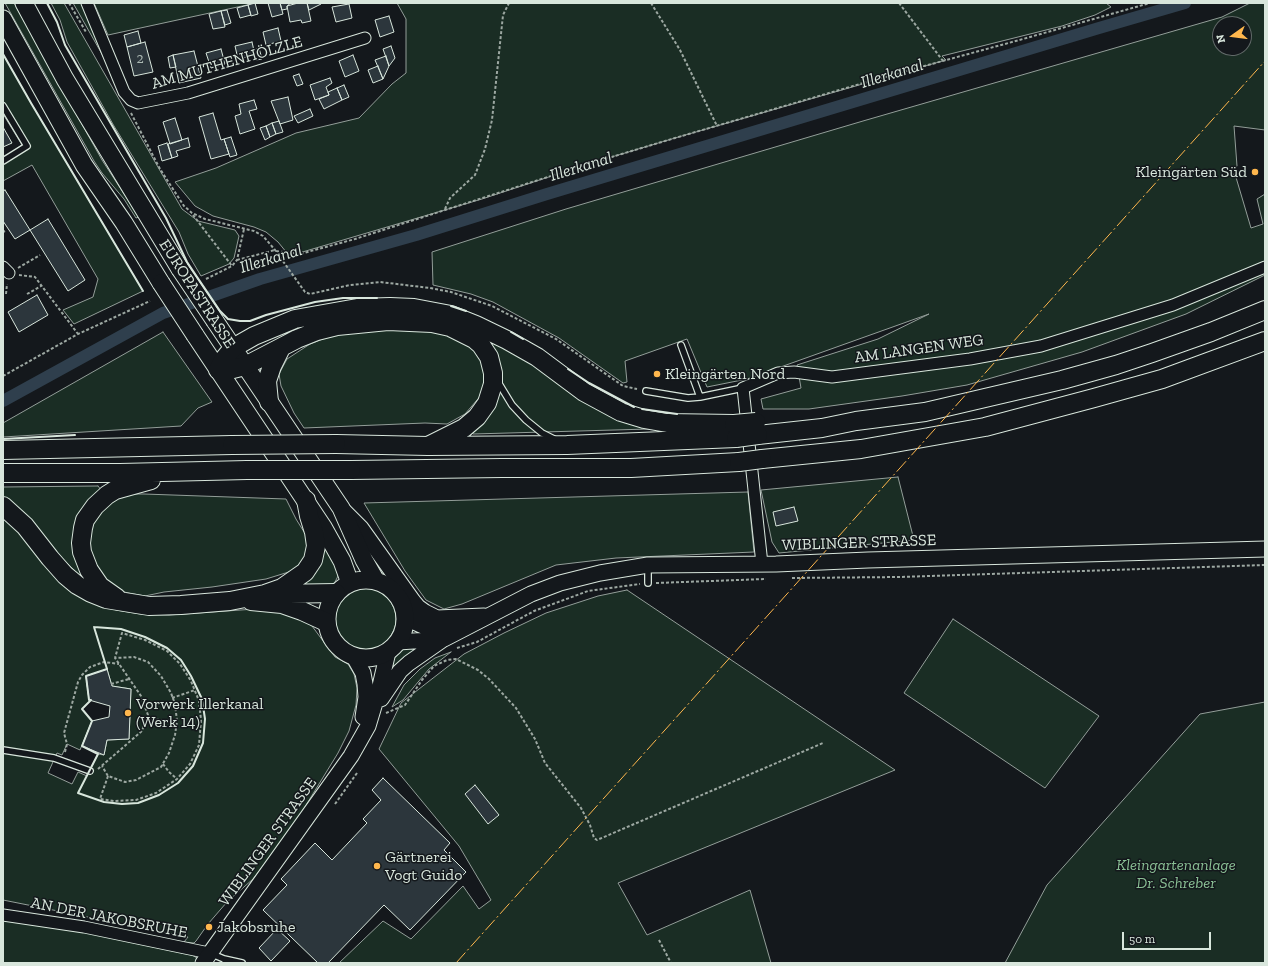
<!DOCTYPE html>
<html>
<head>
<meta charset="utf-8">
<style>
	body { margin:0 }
	#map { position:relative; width:1268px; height:966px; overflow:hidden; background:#14181c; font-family:"Zilla Slab",serif }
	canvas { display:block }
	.frame { position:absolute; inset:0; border:4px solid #d8e6dc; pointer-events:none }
	.north { position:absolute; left:1212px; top:16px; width:40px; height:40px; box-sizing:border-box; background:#14181c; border:1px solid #626a69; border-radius:50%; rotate:256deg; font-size:11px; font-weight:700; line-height:16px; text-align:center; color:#d8e6dc }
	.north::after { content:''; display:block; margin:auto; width:14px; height:18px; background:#ffb74d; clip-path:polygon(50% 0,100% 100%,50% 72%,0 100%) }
	.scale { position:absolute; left:1122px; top:932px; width:89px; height:18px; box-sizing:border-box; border:2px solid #d8e6dc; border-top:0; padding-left:5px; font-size:12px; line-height:14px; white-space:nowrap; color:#d8e6dc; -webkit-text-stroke:3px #14181c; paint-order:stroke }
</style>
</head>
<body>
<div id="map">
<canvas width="1268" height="966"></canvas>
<div class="frame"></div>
<div class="north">N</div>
<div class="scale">50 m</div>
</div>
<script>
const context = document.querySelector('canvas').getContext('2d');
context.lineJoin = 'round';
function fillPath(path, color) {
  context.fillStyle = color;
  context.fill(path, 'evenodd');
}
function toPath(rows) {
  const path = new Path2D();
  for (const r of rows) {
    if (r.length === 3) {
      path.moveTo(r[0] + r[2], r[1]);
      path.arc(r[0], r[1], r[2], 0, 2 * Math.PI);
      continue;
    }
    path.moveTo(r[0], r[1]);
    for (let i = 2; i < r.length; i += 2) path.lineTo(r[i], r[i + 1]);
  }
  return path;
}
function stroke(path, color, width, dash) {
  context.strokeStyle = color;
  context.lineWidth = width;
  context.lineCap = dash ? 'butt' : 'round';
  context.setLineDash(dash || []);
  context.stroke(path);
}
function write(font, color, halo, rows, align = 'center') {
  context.font = font + ' "Zilla Slab",serif';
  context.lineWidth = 3;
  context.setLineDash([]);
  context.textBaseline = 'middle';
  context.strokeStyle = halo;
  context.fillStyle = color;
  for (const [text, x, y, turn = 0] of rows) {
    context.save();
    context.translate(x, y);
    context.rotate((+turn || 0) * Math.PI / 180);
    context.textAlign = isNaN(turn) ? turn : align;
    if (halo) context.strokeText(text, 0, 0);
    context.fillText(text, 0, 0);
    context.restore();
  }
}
const green = toPath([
	[5,3,14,3,102,160,139,217,136,218,124,199,102,173,94,161,5,3],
	[51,3,64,3,182,209,198,221,235,230,239,236,234,258,229,264,201,276,188,254,179,232,114,126,67,42,60,20,51,3],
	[73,3,84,3,116,79,81,17,73,3],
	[94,3,256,3,108,35,94,3],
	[397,3,1106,3,1111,7,1095,15,1062,26,942,56,946,60,675,138,585,165,482,199,299,253,287,253,278,242,266,232,254,227,213,216,195,206,175,182,216,168,296,133,359,118,392,84,406,73,406,19,397,3],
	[1250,3,1265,3,1265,130,1234,126,1237,166,1230,175,1235,174,1251,228,1263,224,1257,199,1265,194,1265,275,1186,314,1082,352,967,385,902,396,809,409,763,409,761,399,801,388,797,365,878,339,929,314,747,379,707,387,687,339,625,361,627,382,623,383,559,338,493,302,471,294,433,285,432,252,566,209,863,121,1222,17,1250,3],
	[1220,24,1244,24,1244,48,1220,48,1220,24],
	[3,54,31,103,143,291,74,324,63,310,93,297,98,279,32,165,3,181,3,158,22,145,3,114,3,54],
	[428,327,466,340,481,358,485,374,483,393,465,414,447,424,425,423,304,428,294,413,281,386,279,374,287,359,310,344,338,333,428,327],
	[163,332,212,402,198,408,181,426,3,437,3,423,163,332],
	[483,336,524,357,618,418,649,429,473,434,470,430,487,413,483,336],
	[898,477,914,540,779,553,772,542,761,490,898,477],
	[98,486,102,491,88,505,85,576,82,578,59,555,32,521,3,500,3,487,98,486],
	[748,492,754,552,616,558,556,565,462,604,444,609,426,600,405,571,364,503,748,492],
	[122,494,144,494,286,499,296,519,309,540,309,549,302,563,292,571,266,579,212,587,164,592,145,596,124,592,107,583,92,562,88,543,91,525,99,510,122,494],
	[3,515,82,597,116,610,140,614,169,615,255,609,278,612,303,619,312,626,335,657,348,664,354,674,357,688,356,705,349,731,338,753,292,828,253,879,227,902,208,924,196,941,194,943,184,942,188,937,3,900,3,515],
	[107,669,112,686,131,689,129,739,107,740,104,755,98,754,87,776,78,772,72,784,48,773,57,753,62,755,67,744,80,750,92,721,82,709,91,700,89,699,86,676,107,669],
	[321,534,337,565,338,576,335,582,328,588,296,585,321,534],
	[365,619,31],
	[627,590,895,770,618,883,647,935,750,890,771,963,339,963,383,921,411,939,463,886,479,909,491,900,459,846,379,749,401,703,464,654,504,633,546,613,598,596,627,590],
	[953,619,1099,716,1045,788,904,693,953,619],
	[427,643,388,681,393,655,398,650,407,647,427,643],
	[451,652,429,669,403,700,392,707,404,685,420,669,435,658,451,652],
	[1265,702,1265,963,1005,963,1047,885,1200,714,1265,702],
	[3,917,45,924,192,955,205,963,3,963,3,917]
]);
const canal = toPath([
	[3,401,163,313,260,279,416,235,547,194,1099,28,1185,3]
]);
const building = toPath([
	[255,3,258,14,251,16,248,5,255,3],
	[268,3,280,3,283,14,272,17,268,3],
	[280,3,289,3,289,5,287,6,287,9,282,10,280,3],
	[298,3,307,3,311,21,302,23,301,20,290,22,287,6,298,3],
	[307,3,321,3,321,4,309,10,307,3],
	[349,4,352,18,336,22,332,7,349,4],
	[248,5,251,15,240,18,237,8,248,5],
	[227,10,231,23,225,25,221,11,227,10],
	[221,11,225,27,213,29,209,14,221,11],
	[389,16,394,32,380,37,375,20,389,16],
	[278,28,281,41,266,45,263,32,278,28],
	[138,31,141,43,127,47,124,35,138,31],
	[145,42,153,72,134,76,127,47,145,42],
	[252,42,255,55,238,59,235,46,252,42],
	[391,46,395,58,389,66,383,49,391,46],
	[259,48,262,59,256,60,254,50,259,48],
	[221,49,225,64,211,68,206,53,221,49],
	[194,51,201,78,179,83,173,55,194,51],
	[173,55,176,67,170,68,168,57,173,55],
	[353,55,359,71,345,77,339,61,353,55],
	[386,56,389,66,383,79,375,60,386,56],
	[378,66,383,79,373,83,368,70,378,66],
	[299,74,303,84,297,86,293,76,299,74],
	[330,78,332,83,326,87,329,95,315,100,310,85,330,78],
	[344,85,349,97,342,100,337,88,344,85],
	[337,88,342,100,324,109,319,99,329,95,328,92,337,88],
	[288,97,293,120,280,124,271,101,288,97],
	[254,100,257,109,249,111,255,129,240,134,235,116,241,114,239,104,254,100],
	[310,109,313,116,298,123,294,116,310,109],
	[213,113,221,140,224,139,229,154,211,159,199,117,213,113],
	[175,118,182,140,170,144,163,122,175,118],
	[279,121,283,132,276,134,272,123,279,121],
	[272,123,276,134,270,137,266,126,272,123],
	[266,126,270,137,265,140,260,128,266,126],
	[3,127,12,143,3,147,3,127],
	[231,137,237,155,230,157,224,139,231,137],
	[188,138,190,147,176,151,178,156,172,158,168,144,188,138],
	[167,143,172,158,162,161,158,146,167,143],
	[5,190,30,230,15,239,3,221,3,191,5,190],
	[48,219,85,280,68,291,30,230,48,219],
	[37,295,48,315,19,332,8,312,37,295],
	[794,507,798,521,776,526,773,512,794,507],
	[107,669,112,686,131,689,129,739,107,740,104,755,82,746,92,721,109,717,110,706,89,700,86,676,107,669],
	[383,778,450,843,444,850,466,872,410,930,384,905,328,963,318,963,263,910,287,885,281,879,315,843,332,860,367,823,363,819,381,800,372,790,383,778],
	[475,785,499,815,488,824,465,794,475,785],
	[277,929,290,941,271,961,259,948,277,929]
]);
const path = toPath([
	[69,3,86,32],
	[651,3,680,50,717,126],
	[899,3,943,61],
	[131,113,160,169,184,206,192,213,205,219,254,231,263,236,275,250,305,292,310,294,350,285,380,282,430,288,451,292,492,306,556,339,623,386,637,389],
	[445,209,450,198,475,175,485,149,492,120,503,15,509,3],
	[193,215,232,266],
	[3,232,5,231],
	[276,251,300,254,355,239,585,165,675,138,877,79,1023,39,1150,3],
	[237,260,275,250],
	[18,268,40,255],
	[19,275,35,277,78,334],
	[206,279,232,266,237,260,244,229],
	[6,294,7,284],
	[27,294,41,286],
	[3,376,78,334,150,301],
	[792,578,899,577,1265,565],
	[656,583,766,579],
	[457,648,477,642,534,611,588,591,640,584],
	[111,684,129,679],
	[172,698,195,690],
	[386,713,405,705,422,680,434,666,447,660,456,659,478,670,489,679,516,708,535,739,545,763,581,808,590,825,594,838,597,840,823,743],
	[146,719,177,721],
	[65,752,67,744,64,733,78,682,82,675,90,667,104,662,119,664],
	[163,764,169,772,177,779],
	[98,769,142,731,148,715,141,696,115,658,134,657,148,662,161,676,171,693,175,704,177,721,175,735,169,753,161,767,136,780,125,782,108,776,102,766],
	[108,776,100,799,114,801,136,800,156,793,177,779,190,764,199,745,201,720,199,701,191,681,180,664,167,651,145,640,122,633,115,658],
	[335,804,357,773],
	[659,940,671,963]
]);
const service = toPath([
	[3,106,27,146,3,161],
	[498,382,512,405,526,420,542,433,554,439],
	[646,391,688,398,700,397,681,345],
	[700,397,743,388],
	[648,566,648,583],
	[3,750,54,758,90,771],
	[212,954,224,959,227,963],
	[224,959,242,963]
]);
const minor = toPath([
	[87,3,124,92,131,100,138,103,188,93,365,38],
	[3,267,9,273],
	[762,564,743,388,778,373,794,372,832,377,970,359,1041,346,1173,305,1265,267],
	[3,915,84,927,209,953]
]);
const secondary = toPath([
	[343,510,361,528,413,601,418,607,425,612,437,618,484,616],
	[405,613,414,622,425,627,436,629,454,629],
	[398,642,444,639,531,594,560,583,600,573,648,565,776,564,868,560,1265,549],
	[354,657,363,673,365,684,366,697,363,717],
	[381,699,400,671,409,663,442,640],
	[203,963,351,756,368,726,380,686,388,652]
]);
const primary = toPath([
	[24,3,65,79,180,269],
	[3,19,84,165,124,223,161,283],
	[215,321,341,508,364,560,376,581],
	[195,335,323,527,342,561,350,583],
	[366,619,39]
]);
const trunk = toPath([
	[269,402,267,381,272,366,281,348],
	[758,435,822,428,856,421,925,412,1062,380,1116,365,1152,353,1211,332,1265,310],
	[336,444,428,446,567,445,736,438],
	[428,446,464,428,477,417,487,403,493,384,493,373,489,357,481,345,474,339,450,327,432,323,388,321,337,326,317,331,297,339,245,366,229,370,218,370,223,360,233,348,254,336,295,319,357,308,390,307,414,308,451,315,476,325,507,340,537,357,584,392,621,412,644,419,667,423,734,424],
	[3,450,232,445],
	[762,459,861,449,985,427,1094,398,1162,379,1265,341],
	[351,470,502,468,631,468,739,462],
	[3,473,120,473,247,470],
	[3,506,25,526,50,558,65,575,77,585,91,593,106,599,149,606,181,605,230,601,265,594,282,588,305,572,313,560,316,546,314,532,309,516,306,500],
	[274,594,336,593],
	[117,598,100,586,89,570,82,552,81,543,83,528,85,520,95,506,107,495,115,490,151,480],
	[251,601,282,604,302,611,326,622]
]);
const primaryBridge = toPath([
	[180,269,215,321],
	[161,283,195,335]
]);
const trunkBridge = toPath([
	[734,424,756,422],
	[736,438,758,435],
	[232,445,336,444],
	[739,462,762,459],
	[247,470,351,470]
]);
const wall = toPath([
	[47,3,57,22,65,45,166,218,187,262,220,311,228,319,240,321,250,321,266,315,315,302,343,298,377,298],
	[3,54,31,103,143,291],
	[451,306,466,311],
	[511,332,523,339],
	[568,369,589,383,634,407],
	[642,409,677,414],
	[3,439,75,435],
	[94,627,121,629,145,637,167,648,181,660,191,676,202,699,205,719,203,743,193,766,178,783,159,795,138,803,122,804,104,802,78,793,98,754,82,746,92,721,82,709,91,700,89,700,86,676,107,669,94,627]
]);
const power = toPath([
	[456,963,1265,61]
]);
const markers = [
	[1255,172,4,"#ffb74d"],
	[657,374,4,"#ffb74d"],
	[128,713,4,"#ffb74d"],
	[377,866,4,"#ffb74d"],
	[209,927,4,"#ffb74d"]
];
const numberNames = [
	["2",140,59]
];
const streetNames = [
	["AM MUTHENHÖLZLE",227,63,-16],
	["EUROPASTRASSE",197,294,57],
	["AM LANGEN WEG",919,349,-8],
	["WIBLINGER STRASSE",859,543,-2],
	["WIBLINGER STRASSE",268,842,-54],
	["AN DER JAKOBSRUHE",109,918,11]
];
const poiNames = [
	["Kleingärten Süd",1247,172,"right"],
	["Kleingärten Nord",665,374],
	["Vorwerk Illerkanal",136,704],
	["(Werk 14)",136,722],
	["Gärtnerei",385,857],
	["Vogt Guido",385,875],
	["Jakobsruhe",217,927]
];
const parkNames = [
	["Kleingartenanlage",1176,865],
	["Dr. Schreber",1176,883]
];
const waterNames = [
	["Illerkanal",892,74,-17],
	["Illerkanal",581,167,-17],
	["Illerkanal",271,259,-17]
];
fillPath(green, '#1a2d24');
stroke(green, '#939e99', 1);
stroke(canal, '#2f3f4d', 12);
fillPath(building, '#2c363c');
stroke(building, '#d8e6dc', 1);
stroke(service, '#d8e6dc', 8);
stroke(minor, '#d8e6dc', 13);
stroke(secondary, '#d8e6dc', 17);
stroke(primary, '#d8e6dc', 19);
stroke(trunk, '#d8e6dc', 20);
stroke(path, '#9da8a2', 2, [3, 2]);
stroke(service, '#14181c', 5.5);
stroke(minor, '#14181c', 11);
stroke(secondary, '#14181c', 15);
stroke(primary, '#14181c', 17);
stroke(trunk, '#14181c', 18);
stroke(primaryBridge, '#d8e6dc', 19, []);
stroke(trunkBridge, '#d8e6dc', 20, []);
stroke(primaryBridge, '#14181c', 17);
stroke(trunkBridge, '#14181c', 18);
stroke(wall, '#d8e6dc', 2);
stroke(power, '#ffb74d', 1, [14, 3, 2, 3]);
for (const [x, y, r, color] of markers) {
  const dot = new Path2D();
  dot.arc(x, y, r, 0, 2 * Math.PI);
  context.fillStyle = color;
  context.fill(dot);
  stroke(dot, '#14181c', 1.5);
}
write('14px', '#adbab4', null, numberNames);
write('16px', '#d8e6dc', '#14181c', streetNames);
write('16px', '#d8e6dc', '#14181c', poiNames, 'left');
write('italic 16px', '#8ac095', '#14181c', parkNames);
write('italic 17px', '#d8e6dc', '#14181c', waterNames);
</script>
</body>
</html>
